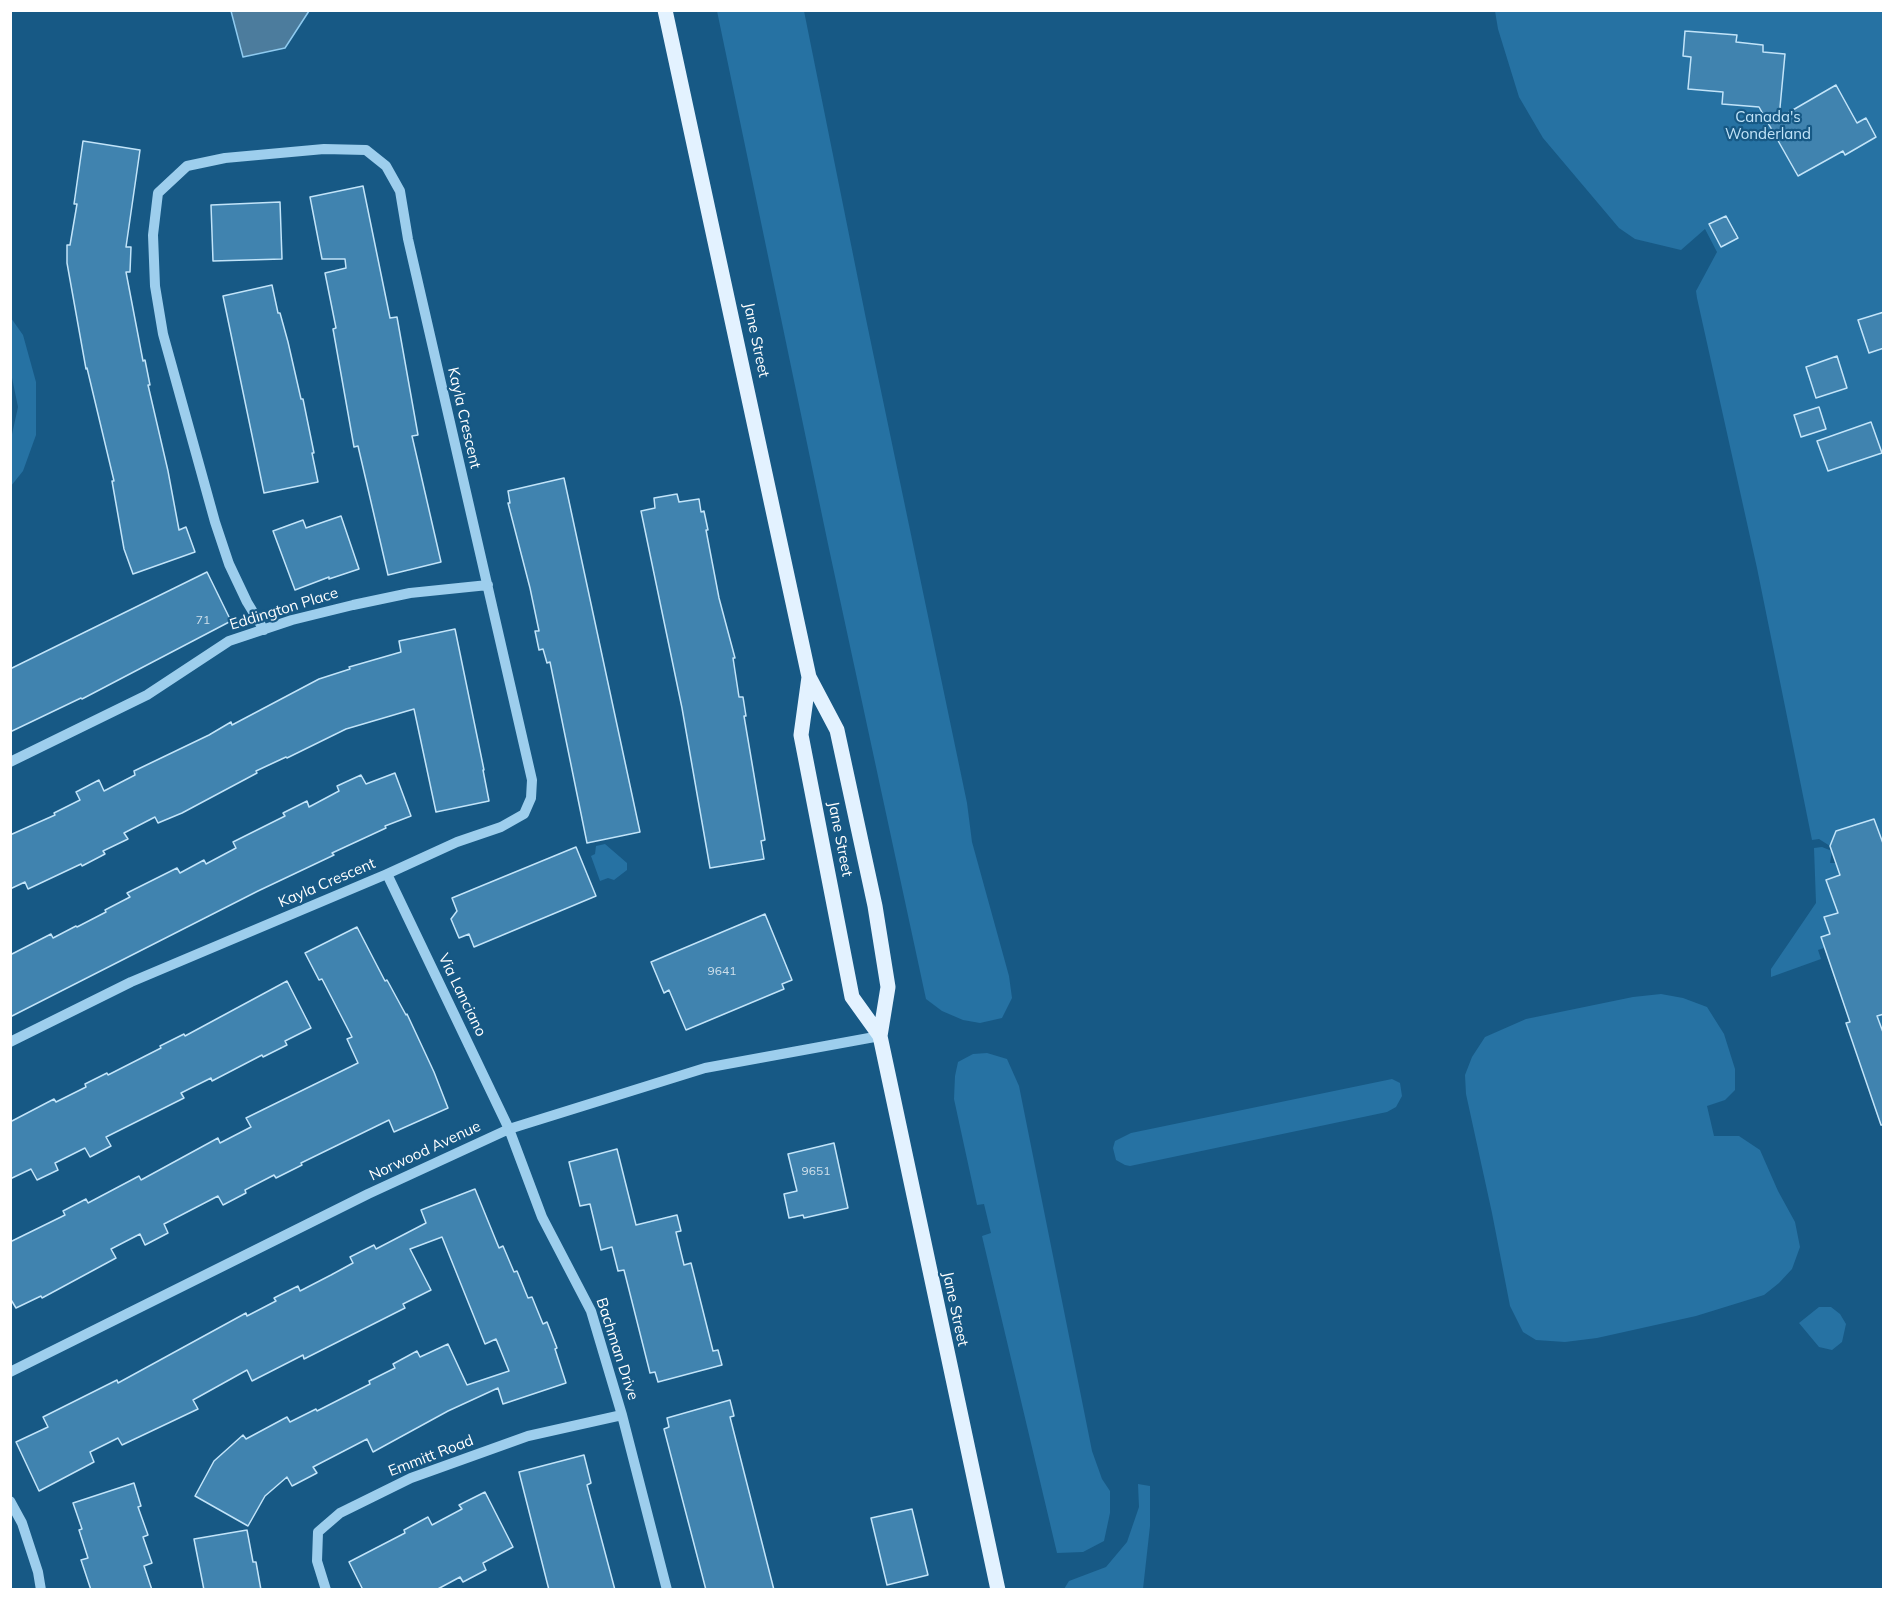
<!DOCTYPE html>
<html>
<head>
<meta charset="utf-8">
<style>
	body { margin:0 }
	#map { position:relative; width:1894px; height:1600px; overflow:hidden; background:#175985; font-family:Mulish,sans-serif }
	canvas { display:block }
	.frame { position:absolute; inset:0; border:12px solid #fff; pointer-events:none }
</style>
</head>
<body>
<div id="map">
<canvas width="1894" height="1600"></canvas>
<div class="frame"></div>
</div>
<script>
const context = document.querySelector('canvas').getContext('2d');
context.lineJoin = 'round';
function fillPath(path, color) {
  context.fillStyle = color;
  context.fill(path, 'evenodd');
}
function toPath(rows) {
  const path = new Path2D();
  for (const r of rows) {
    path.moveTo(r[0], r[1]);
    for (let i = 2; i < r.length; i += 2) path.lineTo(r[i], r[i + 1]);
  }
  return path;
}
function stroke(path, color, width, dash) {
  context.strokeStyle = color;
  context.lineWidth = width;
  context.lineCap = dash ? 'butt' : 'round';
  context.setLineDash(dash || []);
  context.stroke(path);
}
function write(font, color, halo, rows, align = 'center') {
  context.font = font + ' Mulish,sans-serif';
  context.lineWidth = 4.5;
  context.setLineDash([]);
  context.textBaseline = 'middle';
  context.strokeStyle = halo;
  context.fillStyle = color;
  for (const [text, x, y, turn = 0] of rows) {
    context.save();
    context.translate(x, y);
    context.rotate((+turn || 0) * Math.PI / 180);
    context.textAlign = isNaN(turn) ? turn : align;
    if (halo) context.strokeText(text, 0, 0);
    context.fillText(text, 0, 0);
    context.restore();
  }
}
const green = toPath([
	[717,11,804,11,866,319,967,803,972,842,1009,976,1012,998,1002,1018,980,1023,963,1020,942,1011,926,999,828,544],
	[1495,11,1883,11,1883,1121,1882,1117,1878,1118,1846,1023,1850,1022,1824,948,1818,950,1821,959,1771,977,1771,969,1816,903,1814,848,1822,847,1832,851,1830,863,1836,863,1879,833,1874,819,1836,831,1830,846,1819,839,1812,840,1757,568,1697,298,1696,291,1717,252,1705,229,1681,250,1635,239,1619,228,1543,138,1519,97,1498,29],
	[11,318,23,335,36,382,36,435,23,471,11,486,11,439,18,407,11,373],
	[605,844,627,863,627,870,614,880,608,878,600,881,591,856,595,854,596,846],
	[1661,994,1683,998,1707,1007,1724,1034,1735,1069,1735,1090,1725,1100,1707,1106,1714,1136,1739,1136,1760,1150,1778,1191,1795,1222,1800,1247,1792,1269,1779,1283,1764,1295,1696,1316,1597,1338,1565,1342,1536,1340,1523,1332,1510,1306,1492,1213,1466,1094,1465,1075,1472,1057,1485,1037,1526,1019,1633,997],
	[987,1053,1007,1059,1019,1086,1092,1451,1102,1479,1110,1491,1110,1513,1104,1541,1083,1552,1057,1553,982,1236,991,1233,984,1204,977,1205,954,1099,955,1076,958,1062,973,1054],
	[1392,1079,1400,1083,1402,1096,1396,1107,1387,1112,1130,1166,1125,1165,1116,1160,1113,1148,1115,1141,1131,1133],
	[1819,1307,1831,1307,1840,1314,1846,1324,1842,1342,1832,1350,1819,1347,1799,1323],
	[1138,1484,1150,1486,1150,1526,1143,1589,1064,1589,1069,1581,1106,1567,1127,1542,1139,1507]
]);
const water = toPath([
	[231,11,231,10,309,11,285,48,243,57,231,11]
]);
const building = toPath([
	[1685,31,1737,35,1736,42,1763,45,1763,52,1785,54,1779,118,1836,85,1857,123,1866,118,1876,137,1845,155,1843,151,1798,176,1759,107,1722,104,1723,92,1688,89,1691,57,1683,56,1685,31],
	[83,141,140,150,126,247,131,247,130,272,126,272,143,361,145,360,150,385,148,385,168,471,179,530,186,527,195,552,133,574,124,549,112,481,114,481,87,368,86,369,67,263,67,245,70,245,77,204,74,204,83,141],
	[363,186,390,318,397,317,418,435,412,436,441,562,388,575,358,446,354,447,333,329,336,328,325,273,346,268,345,259,322,259,310,197,363,186],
	[280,202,282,259,213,261,211,205,280,202],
	[1726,216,1738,238,1721,247,1709,224,1726,216],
	[272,285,278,313,280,313,288,342,301,399,303,399,314,453,312,453,318,482,264,493,223,296,272,285],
	[1884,312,1884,348,1869,353,1858,320,1884,312],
	[1837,356,1847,388,1816,398,1806,367,1837,356],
	[1819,407,1826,429,1801,437,1794,415,1819,407],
	[1871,422,1882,453,1828,471,1817,441,1871,422],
	[564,478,640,832,587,843,550,662,547,663,543,649,539,650,535,631,539,631,530,588,508,503,510,503,508,491,564,478],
	[677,494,679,502,699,499,701,512,704,511,708,530,706,530,719,598,735,658,733,658,739,697,743,697,746,716,744,716,765,840,761,841,764,859,710,868,682,708,641,511,655,508,654,498,677,494],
	[341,516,359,569,329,579,329,577,295,590,273,531,303,520,306,528,341,516],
	[207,572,231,621,82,699,81,698,10,732,10,669,207,572],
	[455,629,484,770,483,770,489,801,436,812,414,709,346,729,287,758,286,757,256,771,257,773,182,813,158,823,155,817,124,833,128,839,103,851,105,854,82,866,81,864,28,889,25,882,10,889,10,835,55,815,54,813,80,800,76,792,99,780,104,791,135,775,134,771,209,735,231,722,232,725,319,679,350,669,349,667,401,652,399,641,455,629],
	[395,773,411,816,385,826,386,828,332,853,334,855,258,891,10,1017,10,955,51,934,53,938,76,926,77,927,106,912,105,910,130,897,127,893,177,868,180,873,204,860,206,864,236,848,233,842,285,816,283,813,307,801,309,807,339,791,337,786,361,775,366,784,395,773],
	[1874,819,1884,846,1884,1014,1877,1016,1884,1035,1884,1125,1881,1125,1846,1023,1850,1022,1821,937,1830,934,1824,917,1838,913,1826,880,1840,875,1830,846,1836,831,1874,819],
	[576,847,596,896,474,947,469,934,459,938,451,919,457,911,452,898,576,847],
	[765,914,792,980,782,984,784,989,686,1030,669,990,664,993,651,962,765,914],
	[357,927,385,981,387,980,406,1015,407,1014,434,1072,448,1108,394,1132,389,1120,301,1163,302,1165,276,1178,274,1175,245,1190,246,1193,223,1205,218,1196,164,1224,168,1233,145,1245,140,1234,111,1249,116,1258,42,1298,41,1296,16,1308,10,1298,10,1242,65,1215,63,1211,86,1199,88,1203,139,1176,141,1180,218,1138,220,1143,251,1127,246,1118,358,1063,347,1039,352,1037,322,979,319,980,305,953,357,927],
	[287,981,311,1028,285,1041,287,1045,263,1057,262,1055,212,1081,211,1078,181,1093,184,1098,106,1137,111,1146,90,1157,85,1148,55,1163,58,1170,37,1180,31,1169,10,1179,10,1122,54,1099,56,1102,86,1087,85,1084,107,1073,108,1075,161,1048,160,1046,184,1034,185,1036,287,981],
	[834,1143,848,1208,804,1218,803,1215,789,1218,784,1194,797,1191,788,1154,834,1143],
	[617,1149,636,1225,677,1215,681,1231,676,1232,684,1265,691,1263,713,1351,718,1350,722,1365,658,1382,655,1372,650,1373,624,1270,618,1271,612,1247,601,1250,590,1204,580,1206,569,1162,617,1149],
	[475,1189,499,1248,503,1246,514,1272,517,1271,528,1298,532,1297,543,1324,547,1322,557,1348,555,1349,566,1383,503,1404,498,1388,448,1411,373,1452,367,1439,313,1467,317,1473,292,1486,287,1477,265,1496,248,1526,195,1496,214,1461,243,1435,246,1439,287,1417,290,1422,316,1409,317,1411,370,1384,369,1381,395,1368,393,1364,417,1351,420,1357,448,1344,467,1385,509,1371,496,1339,485,1344,442,1237,410,1249,431,1290,403,1304,405,1308,304,1359,303,1355,252,1381,247,1370,193,1400,198,1409,122,1445,118,1438,90,1452,94,1462,39,1491,16,1442,48,1427,43,1417,117,1380,118,1383,246,1313,247,1316,276,1301,274,1298,298,1286,300,1291,331,1275,353,1263,350,1257,374,1245,376,1249,426,1223,421,1210,475,1189],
	[730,1400,734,1416,730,1417,774,1590,706,1590,664,1429,669,1427,667,1418,730,1400],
	[584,1455,591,1483,587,1485,615,1590,549,1590,519,1472,584,1455],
	[134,1483,141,1506,138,1507,148,1535,143,1537,152,1563,144,1566,152,1590,91,1590,81,1560,88,1558,79,1530,82,1529,73,1503,134,1483],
	[485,1492,513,1547,483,1563,486,1570,463,1582,460,1577,436,1590,363,1590,349,1562,405,1533,404,1530,428,1517,432,1525,462,1509,459,1505,485,1492],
	[912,1509,928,1575,887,1585,871,1518,912,1509],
	[247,1530,253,1562,256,1562,261,1590,204,1590,194,1539,247,1530]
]);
const minor = toPath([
	[10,762,147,695,229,641,292,620,353,605,410,593,488,585],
	[387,874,509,1129,542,1217,591,1311,622,1415,667,1590],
	[10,1042,131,982,387,874,457,842,501,827,524,814,531,798,532,780,408,239,400,191,386,166,366,150,324,149,225,158,187,166,158,193,153,235,155,286,163,334,215,522,229,564,247,602,264,630],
	[10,1372,368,1194,509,1129,705,1068,880,1036],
	[10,1501,22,1523,38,1572,41,1590],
	[326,1590,317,1561,318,1532,340,1513,411,1478,528,1436,622,1415]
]);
const major = toPath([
	[665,10,809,677,837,730,875,906,888,987,880,1036,998,1590],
	[809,677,801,735,852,997,880,1036]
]);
const numberNames = [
	["71",203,620],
	["9641",722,971],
	["9651",816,1171]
];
const parkNames = [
	["Canada's",1768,117],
	["Wonderland",1768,134]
];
const streetNames = [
	["Jane Street",756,340,78],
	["Kayla Crescent",464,418,77],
	["Eddington Place",284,609,-17],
	["Jane Street",840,839,79],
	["Kayla Crescent",327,883,-23],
	["Via Lanciano",462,995,64],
	["Norwood Avenue",425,1151,-25],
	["Jane Street",955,1309,78],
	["Bachman Drive",617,1349,72],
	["Emmitt Road",431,1456,-21]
];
fillPath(green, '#2672a3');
fillPath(water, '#4c7c9d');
stroke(water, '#8fcbf0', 1.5);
fillPath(building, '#4083af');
stroke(building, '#c2e4f9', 1.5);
stroke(minor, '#9dceed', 10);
stroke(major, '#e3f2ff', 15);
write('12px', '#cfe0eb', null, numberNames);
write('15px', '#c2e4f9', '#175985', parkNames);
write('15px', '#fff', '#175985', streetNames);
</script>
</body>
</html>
